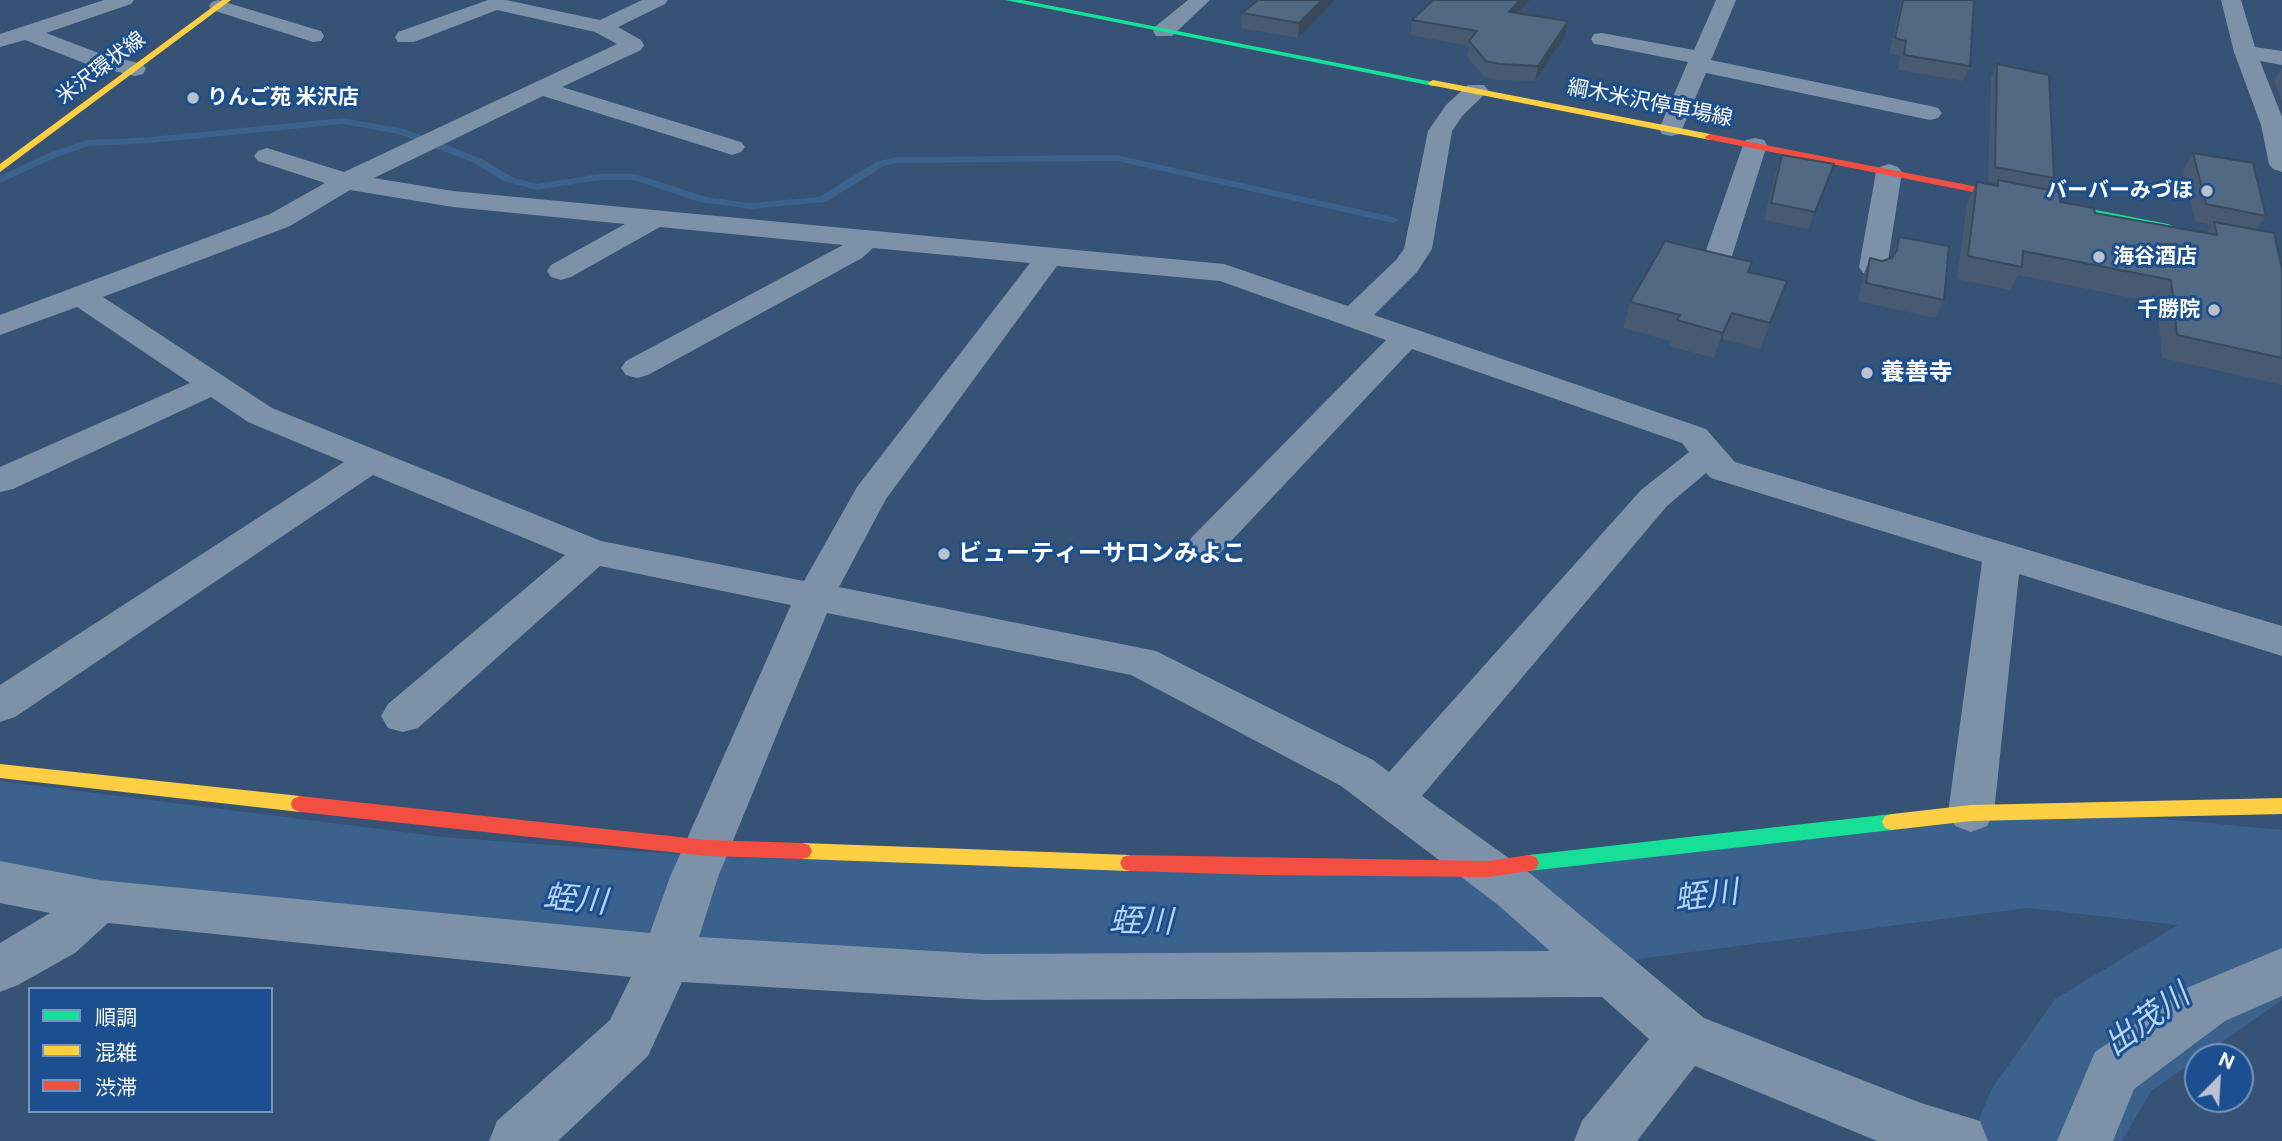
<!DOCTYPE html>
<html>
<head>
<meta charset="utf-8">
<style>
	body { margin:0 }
	#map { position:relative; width:2282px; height:1141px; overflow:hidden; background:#365274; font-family:"Public Sans","Noto Sans JP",sans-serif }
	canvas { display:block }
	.legend { position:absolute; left:28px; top:987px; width:245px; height:126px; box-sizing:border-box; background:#1b4f8f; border:2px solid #7695bc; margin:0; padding:9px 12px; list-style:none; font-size:21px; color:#fff }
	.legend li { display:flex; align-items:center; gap:14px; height:35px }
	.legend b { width:35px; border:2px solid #7695bc }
	.north { position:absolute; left:2184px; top:1043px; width:70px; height:70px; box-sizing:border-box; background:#1b4f8f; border:2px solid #7695bc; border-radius:50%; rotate:24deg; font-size:19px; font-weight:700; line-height:28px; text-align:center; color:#fff }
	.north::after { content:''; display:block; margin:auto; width:24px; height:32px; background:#b9c2ce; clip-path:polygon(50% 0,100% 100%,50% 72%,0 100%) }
</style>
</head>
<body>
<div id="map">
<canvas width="2282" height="1141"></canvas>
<ul class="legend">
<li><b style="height:9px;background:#16e098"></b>順調</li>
<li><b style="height:9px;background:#ffcf43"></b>混雑</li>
<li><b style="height:9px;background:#f24e42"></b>渋滞</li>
</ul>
<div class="north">N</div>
</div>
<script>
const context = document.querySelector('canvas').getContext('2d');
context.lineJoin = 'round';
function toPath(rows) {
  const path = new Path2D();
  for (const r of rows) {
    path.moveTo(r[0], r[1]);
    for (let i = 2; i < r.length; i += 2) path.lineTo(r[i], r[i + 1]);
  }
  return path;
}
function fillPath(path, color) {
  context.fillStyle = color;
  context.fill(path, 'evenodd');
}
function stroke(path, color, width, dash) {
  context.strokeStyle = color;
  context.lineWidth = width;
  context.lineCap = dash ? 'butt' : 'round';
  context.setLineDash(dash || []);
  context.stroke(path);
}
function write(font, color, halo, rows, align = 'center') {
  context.font = font + ' "Public Sans","Noto Sans JP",sans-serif';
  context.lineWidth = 6;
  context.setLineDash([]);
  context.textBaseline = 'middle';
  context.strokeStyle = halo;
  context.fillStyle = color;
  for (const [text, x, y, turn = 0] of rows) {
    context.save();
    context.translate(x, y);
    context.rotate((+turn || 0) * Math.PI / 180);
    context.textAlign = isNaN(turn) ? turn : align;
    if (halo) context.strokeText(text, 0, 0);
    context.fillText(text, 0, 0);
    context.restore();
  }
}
const stream = toPath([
	[343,118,404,129,480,158,512,177,537,184,599,174,635,174,706,197,750,203,819,197,876,162,897,157,1117,155,1393,217,1399,220,1393,223,1117,161,897,163,884,166,826,202,750,209,700,202,634,180,599,180,537,190,504,181,472,162,398,134,343,124,151,143,89,146,57,157,0,183,0,176,49,153,88,140,151,137,343,118]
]);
const river = toPath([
	[0,781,443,837,712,857,1441,873,2027,806,2282,830,2282,1000,2151,1091,2122,1141,1970,1141,1991,1090,2055,999,2178,925,2027,908,1441,985,712,967,443,943,0,879,0,781]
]);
const street = toPath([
	[104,0,134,0,131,4,46,33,104,55,143,64,146,69,143,74,135,76,89,65,25,40,0,47,0,34,104,0],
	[218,0,321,31,324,36,321,41,313,42,212,10,209,6,212,2,218,0],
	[488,0,506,0,600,20,642,0,668,0,665,4,618,27,641,40,644,45,641,50,562,87,741,142,745,147,741,152,732,155,723,152,543,96,374,178,453,191,1224,264,1348,306,1396,260,1404,249,1428,131,1446,105,1468,85,1484,85,1488,90,1484,95,1463,115,1452,131,1432,249,1417,272,1374,315,1706,429,1735,462,2282,626,2282,656,2019,574,1994,813,1987,826,1971,832,1955,826,1948,813,1982,562,1711,478,1706,473,1667,506,1422,796,1531,874,1704,1018,1921,1103,1980,1121,1988,1141,1877,1141,1695,1066,1637,1141,1574,1141,1582,1121,1649,1039,1602,997,985,1000,682,982,648,1056,558,1141,489,1141,497,1121,610,1020,631,977,108,923,75,953,18,985,0,992,0,943,50,913,0,903,0,861,99,880,650,933,670,877,791,605,600,566,418,728,403,732,388,728,381,716,388,704,565,555,373,475,15,717,0,722,0,685,344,462,248,422,211,397,13,489,0,492,0,467,190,383,77,307,0,335,0,315,270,214,325,183,258,161,254,156,258,151,267,148,344,172,617,44,595,32,497,10,414,42,398,42,395,37,398,32,488,0],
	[350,190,453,207,625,224,551,265,547,271,551,277,561,280,571,277,660,227,843,245,626,361,621,368,626,375,637,378,648,375,862,258,873,248,1030,263,857,487,804,581,601,541,272,408,103,297,290,226,350,190],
	[1057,266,1220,281,1386,340,1192,537,1186,546,1192,555,1205,559,1218,555,1412,349,1682,443,1689,452,1641,490,1389,772,1373,760,1156,651,839,587,886,499,1057,266],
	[827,613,1131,675,1341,786,1497,904,1550,951,985,954,699,937,718,877,827,613],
	[1188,0,1210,0,1172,36,1156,36,1153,31,1156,26,1188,0],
	[1716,0,1736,0,1711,60,1930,106,1938,108,1942,113,1938,118,1930,120,1706,73,1680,134,1671,136,1662,134,1659,129,1688,62,1602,45,1594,44,1591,39,1594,34,1602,33,1694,50,1716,0],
	[2221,0,2241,0,2255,47,2282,51,2282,65,2260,61,2282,117,2282,172,2273,169,2269,164,2261,125,2234,52,2221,0],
	[1755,138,1764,140,1767,145,1732,256,1728,262,1718,265,1708,262,1704,256,1743,145,1746,140,1755,138],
	[1889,164,1898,167,1902,172,1887,267,1883,273,1873,276,1863,273,1859,267,1876,172,1880,167,1889,164],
	[2282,948,2282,996,2225,1021,2134,1089,2113,1141,2057,1141,2095,1052,2189,987,2282,948]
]);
const fast = toPath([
	[1005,0,1022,0,1438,83,1433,86,1005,0],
	[2013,194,2168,224,2174,227,2168,230,2009,199,2009,195,2013,194],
	[1892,814,1899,816,1902,822,1899,828,1892,830,1529,871,1522,869,1519,863,1522,857,1529,855,1892,814]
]);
const slow = toPath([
	[222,0,231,0,0,172,0,164,222,0],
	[1433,80,1710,134,1715,137,1710,140,1430,85,1428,83,1433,80],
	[0,764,300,796,307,799,309,804,307,809,300,812,0,778,0,764],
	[2282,798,2282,814,1971,821,1892,830,1885,828,1882,822,1885,816,1892,814,1971,805,2282,798],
	[802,843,1130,855,1137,857,1140,863,1137,869,1130,871,802,859,795,857,792,851,795,845,802,843]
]);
const jam = toPath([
	[1710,134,2013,194,2018,197,2013,200,1706,139,1705,137,1710,134],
	[300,796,707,840,802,843,809,845,812,851,809,857,802,859,707,856,300,812,293,809,291,804,293,799,300,796],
	[1130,855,1488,861,1529,855,1536,857,1539,863,1536,869,1529,871,1488,877,1260,875,1130,871,1123,869,1120,863,1123,857,1130,855]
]);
const wall = toPath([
	[1335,0,1298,38,1241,28,1242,13],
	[1433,0,1530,0,1518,13,1565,36,1535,81,1497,80,1483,76,1467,56,1469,46,1410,35,1412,20],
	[1901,0,1974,0,1970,66,1963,81,1898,70,1900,56,1889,53],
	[1997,64,2054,178,2048,190,2060,202,2095,213,2207,233,2212,225,2195,221,2183,170,2193,153,2266,216,2256,230,2282,269,2282,385,2162,358,2157,303,2018,275,2010,290,1957,279,1967,203,1977,182,1995,186,1997,183,1988,181,1991,77],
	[2282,67,2282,102,2274,80],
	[1782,155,1834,164,1808,229,1764,220,1776,171],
	[1899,237,1944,300,1935,318,1858,301,1863,276,1870,258,1882,261,1891,258],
	[1752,262,1749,272,1787,281,1760,349,1722,339,1714,358,1669,346,1670,341,1623,328,1630,302]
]);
const shadedWall = toPath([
	[1322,0,1335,0,1298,38,1299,23],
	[1520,0,1530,0,1506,26,1509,12],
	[1568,21,1565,36,1535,81,1538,66],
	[1732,313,1722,339,1714,358,1723,333]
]);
const building = toPath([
	[1258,0,1322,0,1299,23,1242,13,1258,0],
	[1433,0,1520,0,1509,12,1568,21,1538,66,1500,64,1486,61,1469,41,1477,31,1412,20,1433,0],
	[1903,0,1974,0,1970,66,1904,55,1906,41,1895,38,1903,0],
	[1997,64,2049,75,2054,178,1995,167,1997,64],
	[2193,153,2253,163,2266,216,2206,204,2193,153],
	[1782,155,1834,164,1815,212,1771,203,1782,155],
	[1998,180,2059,192,2060,202,2094,208,2095,213,2217,235,2214,222,2274,233,2282,269,2282,358,2177,335,2171,280,2023,251,2022,267,1968,256,1977,182,1998,186,1998,180],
	[1899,237,1949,246,1944,300,1866,283,1870,258,1882,261,1892,258,1897,250,1899,237],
	[1665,241,1752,262,1748,272,1787,281,1770,323,1732,313,1723,333,1677,320,1680,315,1630,302,1665,241]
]);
const markers = [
	[193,98,7,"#b9c2ce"],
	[2207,191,7,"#b9c2ce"],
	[2099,257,7,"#b9c2ce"],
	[2214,310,7,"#b9c2ce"],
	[1867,373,7,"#b9c2ce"],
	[944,554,7,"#b9c2ce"]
];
const farStreetnames = [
	["米沢環状線",101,68,-37],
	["綱木米沢停車場線",1650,103,11]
];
const farPoinames = [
	["りんご苑 米沢店",207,98],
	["バーバーみづほ",2193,191,"right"],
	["海谷酒店",2113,257],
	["千勝院",2200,310,"right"]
];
const poiNames = [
	["養善寺",1881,373],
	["ビューティーサロンみよこ",958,554]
];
const nearWaternames = [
	["蛭川",1706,896,-7],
	["蛭川",575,900,5],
	["蛭川",1141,922,1],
	["出茂川",2147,1020,-36]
];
fillPath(stream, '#3b618d');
fillPath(river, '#3b618d');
fillPath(street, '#7d92a8');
fillPath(fast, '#16e098');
fillPath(slow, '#ffcf43');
fillPath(jam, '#f24e42');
fillPath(wall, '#475a72');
fillPath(shadedWall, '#394a5c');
fillPath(building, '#526984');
stroke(building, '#394a5c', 2);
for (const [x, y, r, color] of markers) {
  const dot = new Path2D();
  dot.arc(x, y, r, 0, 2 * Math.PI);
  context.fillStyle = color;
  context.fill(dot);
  stroke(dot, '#1b4f8f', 2.5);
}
write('21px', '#fff', '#1b4f8f', farStreetnames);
write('bold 21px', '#fff', '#1b4f8f', farPoinames, 'left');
write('bold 24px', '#fff', '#1b4f8f', poiNames, 'left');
write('italic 32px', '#b5d3f5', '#1b4f8f', nearWaternames);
</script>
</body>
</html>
